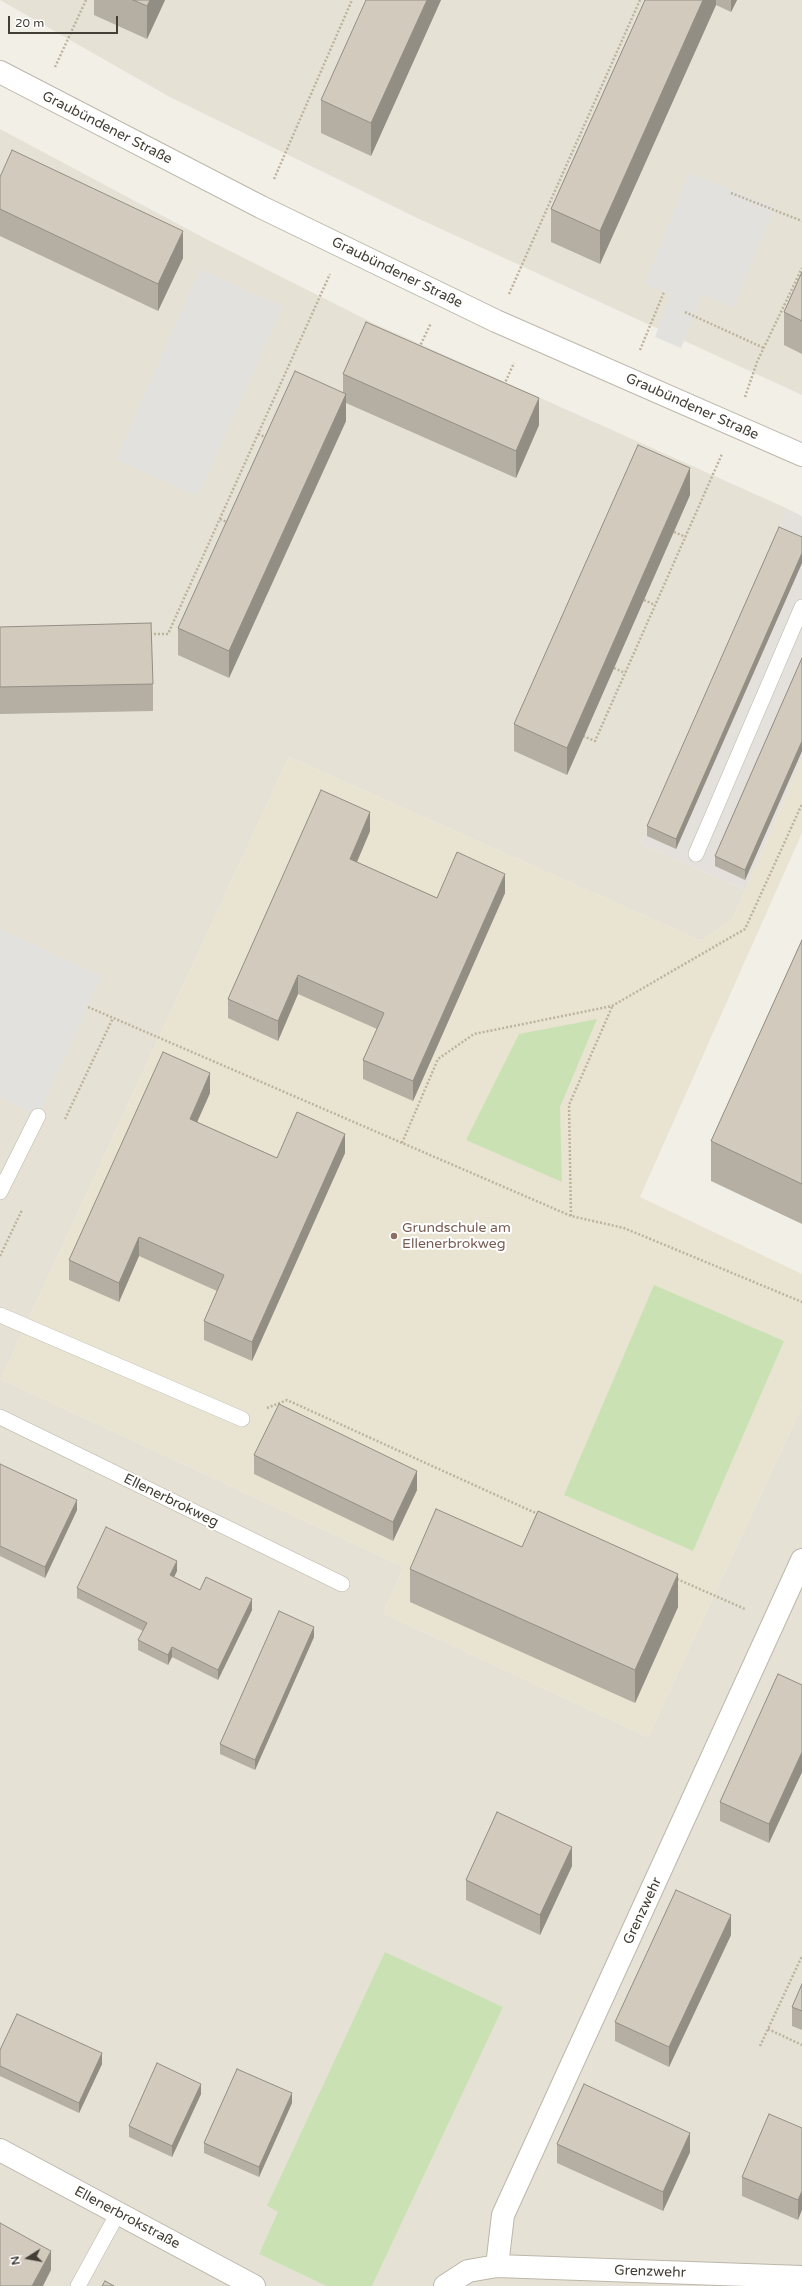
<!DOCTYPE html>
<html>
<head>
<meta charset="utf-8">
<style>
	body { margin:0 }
	#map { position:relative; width:802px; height:2286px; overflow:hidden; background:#f2efe7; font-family:"Varela Round",sans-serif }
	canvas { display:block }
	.north { position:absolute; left:8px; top:2238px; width:40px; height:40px; -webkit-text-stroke:3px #fff; paint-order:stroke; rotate:259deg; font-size:11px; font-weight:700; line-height:16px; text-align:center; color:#443f36 }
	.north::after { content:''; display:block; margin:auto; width:14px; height:18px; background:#443f36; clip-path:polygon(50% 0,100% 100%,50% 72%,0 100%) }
	.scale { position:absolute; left:8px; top:16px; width:110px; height:18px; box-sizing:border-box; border:2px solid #443f36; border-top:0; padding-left:5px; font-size:12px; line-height:14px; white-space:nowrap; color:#443f36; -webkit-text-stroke:3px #fff; paint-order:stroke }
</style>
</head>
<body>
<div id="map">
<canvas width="802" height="2286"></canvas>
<div class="north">N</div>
<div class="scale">20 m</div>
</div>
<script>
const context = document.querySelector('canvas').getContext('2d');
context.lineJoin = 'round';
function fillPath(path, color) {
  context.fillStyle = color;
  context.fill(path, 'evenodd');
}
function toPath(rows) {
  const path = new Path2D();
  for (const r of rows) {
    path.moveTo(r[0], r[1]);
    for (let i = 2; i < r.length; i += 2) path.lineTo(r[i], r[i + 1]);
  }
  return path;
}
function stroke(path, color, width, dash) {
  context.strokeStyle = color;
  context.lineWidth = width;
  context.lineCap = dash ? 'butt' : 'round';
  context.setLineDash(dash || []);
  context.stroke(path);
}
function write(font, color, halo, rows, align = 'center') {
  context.font = font + ' "Varela Round",sans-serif';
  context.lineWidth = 4;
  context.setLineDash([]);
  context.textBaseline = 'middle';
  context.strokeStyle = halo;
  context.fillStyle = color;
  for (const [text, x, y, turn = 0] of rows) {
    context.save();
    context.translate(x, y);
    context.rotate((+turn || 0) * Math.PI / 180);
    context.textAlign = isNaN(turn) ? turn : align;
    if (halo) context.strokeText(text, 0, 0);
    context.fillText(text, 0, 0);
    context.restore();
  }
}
const residential = toPath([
	[0,0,802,0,802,395,415,217,168,96],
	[0,129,206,239,373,323,786,508,778,532,641,844,745,890,732,920,701,941,289,757,1,1379,404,1567,383,1613,648,1737,802,1406,802,2286,372,2286,502,2007,267,2206,279,2212,259,2254,326,2286,0,2286]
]);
const industrial = toPath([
	[786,508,802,516,802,759,745,890,641,844,778,532]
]);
const education = toPath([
	[289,757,701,941,732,920,802,759,802,833,640,1197,802,1274,802,1406,648,1737,383,1613,404,1567,1,1379]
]);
const green = toPath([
	[597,1019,560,1107,562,1182,466,1140,519,1034],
	[654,1285,784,1341,693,1551,564,1495],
	[385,1952,503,2007,372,2286,326,2286,259,2254,278,2212,267,2206]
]);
const parking = toPath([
	[689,173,775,207,734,307,703,295,681,348,655,337,671,295,645,284],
	[200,269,283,306,198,496,116,460],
	[0,929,102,976,38,1116,0,1098]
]);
const path = toPath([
	[55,67,86,0],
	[274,179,352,0],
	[731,193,802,221],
	[509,294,640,0],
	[685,312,764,348],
	[419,348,431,323],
	[640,350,664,292],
	[504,385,514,363],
	[745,397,757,362,802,268],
	[258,434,267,438],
	[220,519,229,523],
	[674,532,686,537],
	[644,600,655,605],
	[150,634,168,634,330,274],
	[614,668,625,673],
	[583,736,595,741,722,454],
	[88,1007,571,1216,624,1228,802,1302],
	[65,1119,113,1018],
	[402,1143,438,1059,474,1034,612,1006,745,929,802,804],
	[571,1216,569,1105,612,1007],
	[0,1256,22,1210],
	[267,1408,287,1400,540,1515],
	[677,1579,745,1609],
	[768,2029,802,2045],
	[760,2046,802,1956]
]);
const service = toPath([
	[696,854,802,607],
	[0,1192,38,1116],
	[0,1315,242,1419],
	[0,1417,342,1584],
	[78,2286,118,2213]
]);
const minor = toPath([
	[0,2150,254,2286],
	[497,2266,503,2215,802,1560],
	[445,2286,468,2271,497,2266,802,2277]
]);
const tertiary = toPath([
	[0,72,261,207,496,321,802,455]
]);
const wall = toPath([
	[94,0,165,0,147,39,94,15],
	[441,0,371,156,321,133,321,100],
	[645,0,737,0,731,12,716,5,600,264,551,242,551,209],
	[0,177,183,258,158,311,0,236],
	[802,272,802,354,784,345,784,312],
	[343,374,539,425,516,478,346,403,346,421,229,678,178,655,178,628,343,393],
	[690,495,567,775,514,751,514,724],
	[802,537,802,563,676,849,647,836,647,826],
	[0,627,153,684,153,711,0,714],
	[802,658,802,751,745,880,715,866,715,856],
	[370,831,357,862,437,898,505,893,413,1101,363,1079,363,1060,377,1029,298,994,278,1041,228,1018,228,999],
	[802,940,802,1224,711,1181,711,1141],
	[210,1093,197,1122,277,1158,345,1153,252,1361,204,1340,204,1321,217,1291,139,1256,119,1302,69,1280,69,1260],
	[254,1455,417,1490,393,1541,254,1474],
	[0,1464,77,1510,45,1578,0,1556],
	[410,1569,678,1607,635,1703,410,1602],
	[177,1571,174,1577,200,1590,252,1610,218,1680,172,1657,168,1665,138,1650,138,1640,143,1631,77,1598,77,1588],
	[314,1637,255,1770,220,1754,220,1744],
	[802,1685,802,1772,769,1843,720,1821,720,1802],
	[572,1866,540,1935,466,1900,466,1880],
	[731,1935,669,2067,615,2041,615,2022],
	[802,1984,802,2030,792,2026,792,2007],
	[0,2050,102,2064,79,2113,0,2076],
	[201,2094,172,2157,129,2137,129,2126],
	[292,2103,259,2177,204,2153,204,2143],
	[802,2128,798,2220,742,2196,742,2177],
	[557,2144,690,2152,663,2211,557,2163]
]);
const shadedWall = toPath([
	[150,0,165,0,147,39,147,6],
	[427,0,441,0,371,156,371,123],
	[703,0,716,0,716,5,600,264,600,231],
	[731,0,737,0,731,12],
	[183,231,183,258,158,311,158,284],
	[346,394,346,421,229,678,229,651],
	[539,398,539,425,516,478,516,451],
	[690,468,690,495,567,775,567,748],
	[802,553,802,563,676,849,676,839],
	[802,741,802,751,745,880,745,870],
	[370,812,370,831,350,878,350,859],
	[505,874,505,893,413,1101,413,1081],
	[298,975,298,994,278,1041,278,1021],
	[210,1073,210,1093,190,1138,190,1119],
	[345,1134,345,1153,252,1361,252,1342],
	[139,1237,139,1256,119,1302,119,1283],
	[417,1471,417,1490,393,1541,393,1522],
	[77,1500,77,1510,45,1578,45,1567],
	[177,1561,177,1571,170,1585,170,1575],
	[678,1574,678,1607,635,1703,635,1670],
	[252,1599,252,1610,218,1680,218,1670],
	[314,1627,314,1637,255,1770,255,1760],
	[172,1647,172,1657,168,1665,168,1655],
	[802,1752,802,1772,769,1843,769,1824],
	[572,1847,572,1866,540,1935,540,1915],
	[731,1915,731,1935,669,2067,669,2047],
	[102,2053,102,2064,79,2113,79,2103],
	[201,2084,201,2094,172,2157,172,2146],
	[292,2093,292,2103,259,2177,259,2167],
	[690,2133,690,2152,663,2211,663,2192],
	[802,2191,802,2210,798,2220,798,2200],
	[51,2251,51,2270,43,2286,32,2286]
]);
const building = toPath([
	[133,0,150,0,147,6,133,0],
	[366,0,427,0,371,123,321,100,366,0],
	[645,0,703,0,600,231,551,209,645,0],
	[12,150,183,231,158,284,0,209,0,177,12,150],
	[802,272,802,321,784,312,802,272],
	[366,322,539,398,516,451,343,374,366,322],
	[295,371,346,394,229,651,178,628,295,371],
	[638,445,690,468,567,748,514,724,638,445],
	[779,527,802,537,802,553,676,839,647,826,779,527],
	[151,623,153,684,0,687,0,627,151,623],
	[802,658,802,741,745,870,715,856,802,658],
	[321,790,370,812,350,859,437,898,457,852,505,874,413,1081,363,1060,384,1013,298,975,278,1021,228,999,321,790],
	[802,940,802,1184,711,1141,802,940],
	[163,1052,210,1073,190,1119,277,1158,297,1112,345,1134,252,1342,204,1321,224,1275,139,1237,119,1283,69,1260,163,1052],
	[279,1404,417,1471,393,1522,254,1455,279,1404],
	[0,1464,77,1500,45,1567,0,1546,0,1464],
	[436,1509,522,1547,538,1511,678,1574,635,1670,410,1569,436,1509],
	[106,1527,177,1561,170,1575,200,1590,206,1577,252,1599,218,1670,172,1647,168,1655,138,1640,147,1623,77,1588,106,1527],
	[279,1611,314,1627,255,1760,220,1744,279,1611],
	[778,1674,802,1685,802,1752,769,1824,720,1802,778,1674],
	[497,1812,572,1847,540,1915,466,1880,497,1812],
	[676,1890,731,1915,669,2047,615,2022,676,1890],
	[802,1984,802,2011,792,2007,802,1984],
	[17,2014,102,2053,79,2103,0,2066,0,2050,17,2014],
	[157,2063,201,2084,172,2146,129,2126,157,2063],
	[237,2069,292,2093,259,2167,204,2143,237,2069],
	[584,2084,690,2133,663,2192,557,2144,584,2084],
	[769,2114,802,2128,802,2191,798,2200,742,2177,769,2114],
	[0,2223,51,2251,32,2286,0,2286,0,2223],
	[105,2281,114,2286,102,2286,105,2281]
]);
const markers = [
	[394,1236,4,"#8d6e63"]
];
const streetNames = [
	["Graubündener Straße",107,128,27],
	["Graubündener Straße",397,273,26],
	["Graubündener Straße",692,407,24],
	["Ellenerbrokweg",171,1501,26],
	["Grenzwehr",643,1911,-65],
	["Ellenerbrokstraße",127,2218,28],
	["Grenzwehr",650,2272,2]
];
const educationNames = [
	["Grundschule am",402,1228],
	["Ellenerbrokweg",402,1244]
];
fillPath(residential, '#e5e1d5');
fillPath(industrial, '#e4e0db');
fillPath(education, '#e9e4d2');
fillPath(green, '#cae2b3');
fillPath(parking, '#e3e1de');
stroke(service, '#bcb7aa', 16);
stroke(minor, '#bcb7aa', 24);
stroke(tertiary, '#bcb7aa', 24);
stroke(path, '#bdb39d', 2.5, [2, 2]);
stroke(service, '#fff', 15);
stroke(minor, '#fff', 22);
stroke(tertiary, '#fff', 22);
fillPath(wall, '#b5afa3');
fillPath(shadedWall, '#938e84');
fillPath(building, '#d2cbbd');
stroke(building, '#938e84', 1);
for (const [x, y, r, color] of markers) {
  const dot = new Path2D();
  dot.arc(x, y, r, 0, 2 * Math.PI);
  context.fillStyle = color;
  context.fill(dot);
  stroke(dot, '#fff', 1.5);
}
write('14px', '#443f36', '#fff', streetNames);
write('14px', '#785e54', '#fff', educationNames, 'left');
</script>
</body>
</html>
